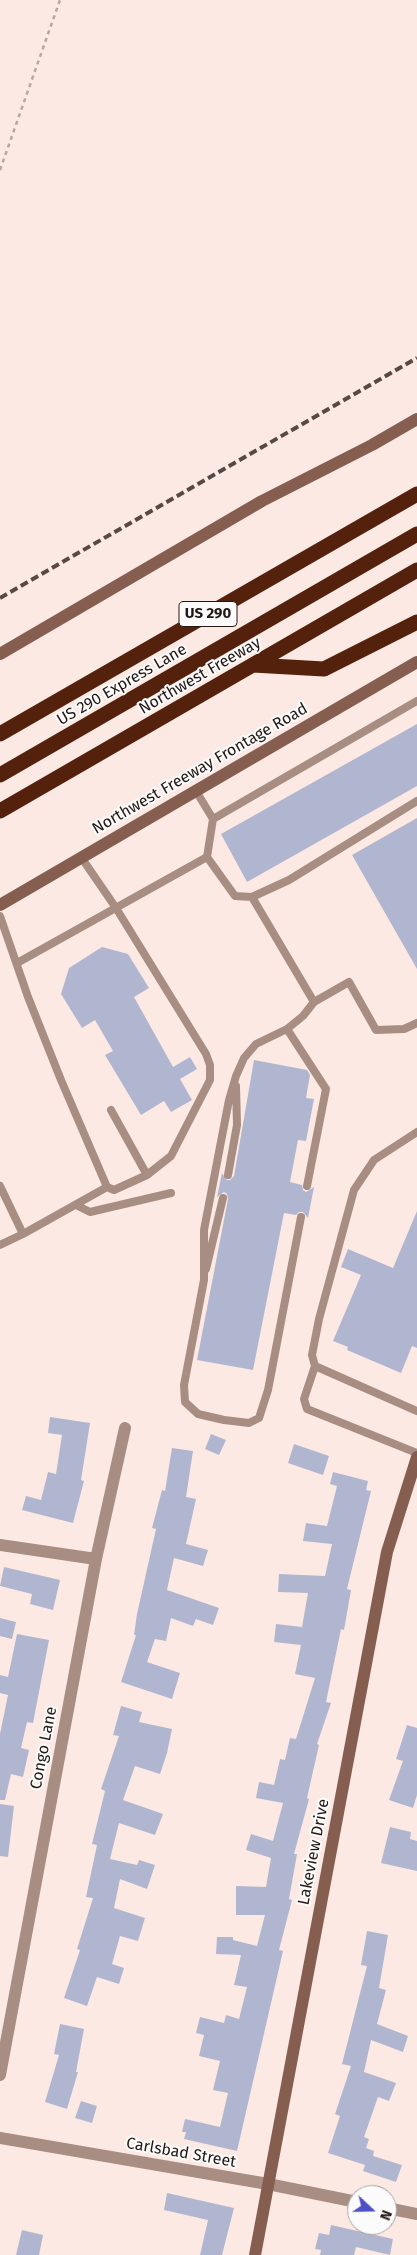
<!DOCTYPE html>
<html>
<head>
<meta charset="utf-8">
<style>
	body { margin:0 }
	#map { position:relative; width:417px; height:2255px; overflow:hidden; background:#fde9e3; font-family:"Fira Sans",sans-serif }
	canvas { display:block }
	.north { position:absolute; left:347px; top:2185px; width:50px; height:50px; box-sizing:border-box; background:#fbfbfb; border:1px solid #a4a09e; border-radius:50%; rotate:111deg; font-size:14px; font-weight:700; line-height:20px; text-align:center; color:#221713 }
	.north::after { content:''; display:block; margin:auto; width:18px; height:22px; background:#4e4fc5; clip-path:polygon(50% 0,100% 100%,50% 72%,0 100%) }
</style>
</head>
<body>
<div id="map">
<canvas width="417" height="2255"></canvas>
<div class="north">N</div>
</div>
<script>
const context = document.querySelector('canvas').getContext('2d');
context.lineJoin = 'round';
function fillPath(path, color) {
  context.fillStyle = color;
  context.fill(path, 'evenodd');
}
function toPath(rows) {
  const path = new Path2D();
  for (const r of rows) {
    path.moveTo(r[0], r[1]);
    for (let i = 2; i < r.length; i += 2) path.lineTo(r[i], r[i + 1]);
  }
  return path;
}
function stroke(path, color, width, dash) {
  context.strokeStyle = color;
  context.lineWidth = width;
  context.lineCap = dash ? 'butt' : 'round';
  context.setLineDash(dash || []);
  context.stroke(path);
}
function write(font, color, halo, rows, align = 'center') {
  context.font = font + ' "Fira Sans",sans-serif';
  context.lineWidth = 4;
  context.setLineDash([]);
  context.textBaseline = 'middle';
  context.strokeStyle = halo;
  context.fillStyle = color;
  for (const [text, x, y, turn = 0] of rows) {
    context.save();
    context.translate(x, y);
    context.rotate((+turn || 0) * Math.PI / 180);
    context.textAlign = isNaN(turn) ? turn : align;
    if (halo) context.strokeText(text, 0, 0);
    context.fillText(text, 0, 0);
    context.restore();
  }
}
const building = toPath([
	[417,724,417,786,247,882,221,834],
	[417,818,417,969,352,855],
	[102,947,128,954,149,988,134,997,173,1067,190,1057,197,1069,180,1079,192,1100,171,1112,164,1101,141,1115,105,1055,113,1051,95,1020,82,1028,61,994,69,968],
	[254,1060,307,1070,310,1075,306,1098,314,1099,306,1141,298,1140,290,1182,302,1185,303,1190,306,1192,314,1187,308,1218,303,1212,299,1212,296,1215,284,1213,253,1370,197,1360,228,1199,227,1194,224,1192,217,1197,222,1173,227,1180,230,1180,234,1176],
	[417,1211,417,1348,412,1346,401,1373,347,1350,348,1347,333,1341,361,1275,341,1267,348,1249,393,1268],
	[50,1417,90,1423,81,1480,84,1481,73,1523,22,1510,26,1496,41,1500,48,1472,56,1474,62,1435,48,1433],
	[211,1434,226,1440,219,1455,205,1449],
	[294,1444,329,1456,323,1475,288,1463],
	[172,1448,193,1451,186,1497,196,1499,186,1544,208,1550,203,1566,174,1558,167,1590,219,1608,213,1625,196,1619,193,1626,171,1618,166,1641,155,1639,147,1662,180,1673,172,1699,121,1682,136,1635,134,1635,137,1614,156,1529,152,1528,162,1490,165,1491],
	[333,1472,368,1481,366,1490,371,1491,347,1589,351,1590,344,1630,341,1629,326,1702,331,1703,317,1744,319,1745,307,1798,309,1799,294,1854,297,1854,289,1899,292,1900,279,1950,283,1951,237,2151,184,2139,186,2132,182,2132,185,2119,220,2127,228,2093,213,2090,220,2061,199,2056,204,2035,196,2033,200,2017,224,2023,226,2015,239,2019,247,1987,234,1985,241,1955,216,1954,217,1937,233,1937,233,1940,257,1946,265,1915,236,1915,236,1886,266,1887,271,1858,246,1850,251,1834,273,1841,283,1803,256,1798,259,1782,274,1785,280,1759,285,1760,290,1738,296,1739,315,1678,295,1674,301,1645,274,1642,276,1624,302,1627,308,1593,278,1592,279,1574,325,1576,332,1544,303,1541,306,1523,327,1526,337,1486,330,1484],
	[4,1567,60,1580,53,1610,30,1604,32,1594,0,1586],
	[0,1618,16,1622,12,1639,0,1636],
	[17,1634,49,1640,33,1723,27,1722,21,1748,29,1750,23,1777,11,1774,5,1800,0,1800,0,1734,8,1695,0,1693,0,1675,8,1677],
	[121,1706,142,1712,139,1722,172,1729,167,1753,160,1774,135,1766,123,1800,163,1814,155,1835,119,1823,110,1859,137,1865,139,1860,155,1865,147,1889,120,1879,114,1908,145,1918,138,1941,120,1936,112,1964,124,1968,119,1984,97,1977,87,2006,64,1998,80,1950,77,1949,93,1898,86,1897,97,1845,92,1844,105,1791,101,1789,119,1736,113,1735],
	[407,1725,417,1728,417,1795,413,1808,389,1800,403,1761,396,1759],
	[0,1804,14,1806,8,1857,0,1856],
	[390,1827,411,1832,410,1839,417,1841,417,1871,381,1863],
	[367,1931,388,1935,379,1988,386,1990,377,2024,408,2036,403,2052,371,2040,364,2072,396,2083,389,2101,378,2097,364,2137,369,2139,366,2148,374,2151,373,2156,402,2165,396,2182,363,2171,365,2165,328,2153,340,2116,335,2114,351,2066,342,2064,367,1966,361,1965],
	[60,2024,84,2029,76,2072,78,2072,67,2109,45,2102,59,2055,54,2054],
	[81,2101,97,2106,92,2123,75,2118],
	[167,2193,234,2208,222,2255,200,2255,208,2220,164,2210],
	[331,2225,393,2239,390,2255,356,2247,354,2255,320,2255,321,2250,315,2249,319,2233,329,2235],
	[22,2230,43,2235,39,2255,16,2255]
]);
const path = toPath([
	[0,170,60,0]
]);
const lane = toPath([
	[196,791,213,819,207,857,235,896,252,897,314,1002,303,1016,287,1029],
	[213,819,417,701],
	[252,897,289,880,417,801],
	[0,916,28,997,61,1080,107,1187,114,1190,147,1175,171,1156,210,1080,210,1065,206,1054,116,908,81,857],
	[17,963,207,857],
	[314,1002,349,982,376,1030,404,1029,417,1023],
	[111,1110,147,1175],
	[417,1132,374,1160,354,1190,319,1319,312,1355,315,1366,304,1399,307,1409,417,1453],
	[228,1175,237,1125,236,1086],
	[0,1186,23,1234,107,1187],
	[76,1205,90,1212,171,1193],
	[301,1217,268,1390,259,1418,249,1423,224,1420,198,1414,185,1402,184,1385,204,1280,204,1230,229,1100,236,1076,244,1058,256,1044,287,1029,326,1089,307,1186],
	[0,1245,23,1234],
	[206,1269,223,1198],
	[315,1366,417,1411]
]);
const street = toPath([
	[0,1545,96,1559],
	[0,2075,96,1559,125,1428],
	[0,2138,268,2184,357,2202],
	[387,2208,417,2214]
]);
const secondary = toPath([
	[0,654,262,501,372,445,417,419],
	[0,905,417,662],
	[255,2255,387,1552,417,1457]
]);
const highway = toPath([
	[253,665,324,669,417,622],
	[0,734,417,494],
	[0,775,417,534],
	[0,811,417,570]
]);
const rail = toPath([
	[0,598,417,358]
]);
const shields = [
	[208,614,58]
];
const shieldNames = [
	["US 290",208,614]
];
const streetNames = [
	["Northwest Freeway",200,676,-30],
	["US 290 Express Lane",122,685,-30],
	["Northwest Freeway Frontage Road",200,769,-30],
	["Congo Lane",44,1748,-79],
	["Lakeview Drive",314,1852,-79],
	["Carlsbad Street",181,2153,10]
];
fillPath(building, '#b1b6d0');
stroke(path, '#b7a6a1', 2.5, [4, 4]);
stroke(lane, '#a88d83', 8);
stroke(street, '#a88d83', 12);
stroke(secondary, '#855e50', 12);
stroke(highway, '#53210c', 15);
stroke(rail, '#564945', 4, [8, 4]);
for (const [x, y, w] of shields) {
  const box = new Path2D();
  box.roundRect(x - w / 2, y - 12.5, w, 25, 4);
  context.fillStyle = '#fbfbfb';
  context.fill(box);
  stroke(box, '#221713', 1);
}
write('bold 15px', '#221713', null, shieldNames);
write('16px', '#221713', '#fbfbfb', streetNames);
</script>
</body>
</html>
